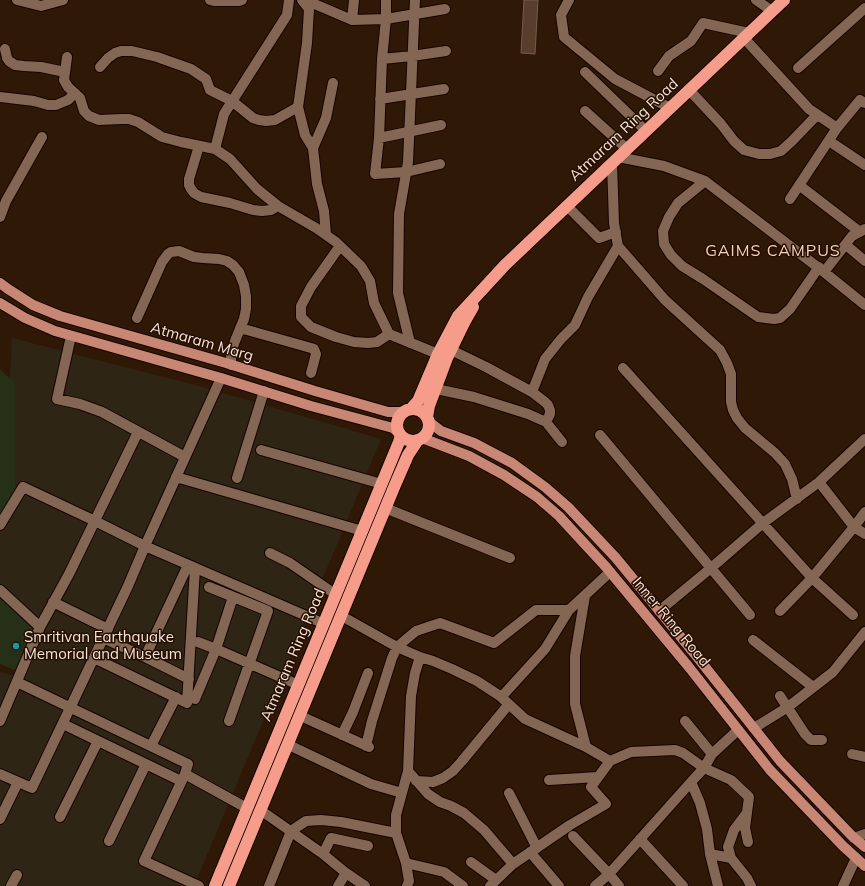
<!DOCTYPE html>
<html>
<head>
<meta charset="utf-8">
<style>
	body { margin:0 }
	canvas { display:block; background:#301807 }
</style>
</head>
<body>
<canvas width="865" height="886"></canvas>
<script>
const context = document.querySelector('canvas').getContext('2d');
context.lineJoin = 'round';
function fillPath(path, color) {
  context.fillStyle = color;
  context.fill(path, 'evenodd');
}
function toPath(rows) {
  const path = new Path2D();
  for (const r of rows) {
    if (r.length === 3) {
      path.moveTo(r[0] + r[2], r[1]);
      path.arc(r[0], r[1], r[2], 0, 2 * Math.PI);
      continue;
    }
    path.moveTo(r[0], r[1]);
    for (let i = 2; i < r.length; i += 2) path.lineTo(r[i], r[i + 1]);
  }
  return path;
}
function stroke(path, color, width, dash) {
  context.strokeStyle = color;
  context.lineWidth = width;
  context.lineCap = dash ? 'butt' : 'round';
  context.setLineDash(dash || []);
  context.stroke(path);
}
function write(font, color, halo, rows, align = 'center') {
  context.font = font + ' Mulish,sans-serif';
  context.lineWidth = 3;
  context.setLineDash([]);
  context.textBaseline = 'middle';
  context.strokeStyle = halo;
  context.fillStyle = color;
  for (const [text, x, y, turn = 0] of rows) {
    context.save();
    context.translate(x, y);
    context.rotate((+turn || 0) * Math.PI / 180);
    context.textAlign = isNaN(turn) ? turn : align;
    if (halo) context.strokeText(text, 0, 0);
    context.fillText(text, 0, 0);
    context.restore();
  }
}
const industrial = toPath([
	[12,338,206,388,381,439,194,886,0,886,0,672,14,676,36,629,0,592,0,517,11,493,10,378]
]);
const green = toPath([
	[0,369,15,384,15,491,0,525],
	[0,585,40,627,20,672,0,664]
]);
const building = toPath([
	[524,0,538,0,535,54,521,53,524,0]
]);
const minor = toPath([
	[17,0,41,6,63,0],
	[210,0,214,1,239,1,242,0],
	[289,0,287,15,224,114,215,149,230,159,257,189,278,206,316,228,336,242,361,266,370,281,374,303,389,334,433,352],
	[302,0,309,9,307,43,298,107,305,135,313,148,317,184,324,211,326,235],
	[305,0,352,20,386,19,445,9],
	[386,0,386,19,382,59,379,138,375,174,406,172,440,164],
	[569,0,561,15,564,37,615,79,670,108],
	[756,0,772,11],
	[352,20,354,0],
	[744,38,809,109,837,128],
	[5,49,7,58,9,61,15,65,24,66,41,67,65,72],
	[67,57,64,80,68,87,80,98,84,111,89,116,99,120,121,119,129,119,138,122,162,137,181,142,215,149],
	[382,59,412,56,446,51],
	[100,67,108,58,115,53,121,51,132,51,157,57,191,69,206,79,210,90,232,101,253,118,259,120,266,121,275,120,298,107],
	[798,68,865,8],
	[658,71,669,56,691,41,703,23,749,33],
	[585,72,646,131],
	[692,93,721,124,734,141,744,150,759,154,770,154,781,151,792,141,817,115],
	[0,97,34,101,48,105,56,105,68,100,75,93],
	[380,99,444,89],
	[585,111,627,149],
	[379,138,441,125],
	[829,141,865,165],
	[199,146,189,179,189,185,191,189,194,193,201,197,230,203,253,210,262,211,271,210,278,206],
	[313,148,326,118,333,83],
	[618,157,664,166,705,181,824,272,865,305],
	[612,163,614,223,618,246,665,300,720,350,727,363,731,374,731,402,733,410,737,418,745,428,775,453,785,464,792,479,797,499],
	[705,181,678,203,669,217,663,231,664,244,671,255,682,266,703,279,758,317,774,319,780,318,790,309,819,267],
	[799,185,860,232],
	[790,199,837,128,860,100,865,103],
	[567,206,599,238,616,232],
	[0,217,6,201,42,137],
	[846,245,865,261],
	[340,246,311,287,301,306,301,317,311,327,336,337,354,342,368,343,377,342,389,334],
	[824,272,852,236,865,229],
	[137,318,162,262,168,254,171,252,179,251,194,257,203,258,219,259,227,261,233,265,239,272,244,285,246,296,246,309,244,319,235,341,231,353,231,365],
	[240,328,311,348,314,349,316,354,311,373],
	[71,336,57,399,80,404,102,412,185,457],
	[410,343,398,293,399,214,408,162,415,0],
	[451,350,486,367,532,392],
	[623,368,812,578,853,615],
	[436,389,474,397,528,414,546,422,562,442],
	[546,422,550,414,550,410,548,405,545,402,532,392,545,359,561,339,575,325,588,297,618,246],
	[600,435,750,615],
	[261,450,382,484],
	[176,477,359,530],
	[237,478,264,391],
	[819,482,854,527,865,534],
	[385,508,510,558],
	[0,525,23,487,95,521,145,546,320,622],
	[270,553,290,563,332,592],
	[209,587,268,611,229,721],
	[0,590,40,627],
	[585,596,575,656,575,704,586,747],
	[53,602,108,629],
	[659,611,711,568,763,523,819,482,865,439],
	[780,611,812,578,854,527,865,512],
	[347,619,397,647,420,657,433,661,452,669,477,681,500,696,525,719,586,747,610,761,631,752,675,750,683,753,704,768,731,780,749,797,745,828,748,842],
	[103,638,145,657,189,679],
	[753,640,813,687],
	[198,642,216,649,294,683],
	[145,657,188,565],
	[94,658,187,703,195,568],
	[17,682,188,764,185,774,144,861,199,886],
	[505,693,545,649,569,610],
	[780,696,805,734,811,740,822,740],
	[195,699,216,649,233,597],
	[305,718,369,747],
	[0,721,40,627,69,574,138,432],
	[685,721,712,754],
	[63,724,181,781],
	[754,728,788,707,833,672,865,632],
	[342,735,353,712,368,673],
	[151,746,176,697],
	[366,746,372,721,392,658,397,647,416,631,440,623,494,643,536,610,569,610,610,572],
	[293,747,371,784,402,793],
	[852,754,865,757],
	[408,771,428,794,440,802,451,806,464,813,484,830,513,864],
	[0,774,32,788,128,586,145,546,221,378],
	[185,774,243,806],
	[549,780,598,777],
	[416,781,433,782,443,778,453,771,462,761,509,704],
	[691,782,700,803,707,829,710,854,731,858],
	[509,793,537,848],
	[266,814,323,854,346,873,365,886],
	[746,814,734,830,728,847,731,858,747,878,751,886],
	[60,817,98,741],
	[0,819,18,782],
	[573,836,609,874,619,886],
	[854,838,865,834],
	[640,839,683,886],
	[109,841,146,764],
	[530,852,559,886],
	[323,854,331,838,368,846],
	[710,854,718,886],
	[471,862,496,880],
	[406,863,444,872,463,886],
	[11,886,17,875],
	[269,886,291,831,306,821,321,820,341,822,396,833],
	[338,886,346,873],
	[407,886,409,881,406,863,396,833,396,815,408,771,411,696,415,673,420,657],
	[490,886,513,864,570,825,606,804,591,787,610,761],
	[595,886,609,874,691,782,704,768,712,754,738,730],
	[843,886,856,858]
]);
const major = toPath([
	[0,283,8,289,33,305,60,316,226,363,315,391,388,412,403,412],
	[0,303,25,318,55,331,221,378,311,406,393,428,398,432],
	[428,421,441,431,474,443,512,463,545,487,568,507,616,558,698,658,780,761,852,836,865,847],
	[422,438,469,456,504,475,537,497,559,516,606,567,688,666,770,770,843,846,865,866]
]);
const highway = toPath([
	[411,409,418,401,438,354,458,316,505,265,784,0],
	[413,425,16],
	[427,417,429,406,447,358,465,321,473,307],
	[215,886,399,442,401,436],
	[229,886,395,485,408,455,418,440]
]);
const markers = [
	[16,646,4,"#0f9aa8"]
];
const streetNames = [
	["Atmaram Ring Road",624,130,-43],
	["Atmaram Marg",202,342,16],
	["Inner Ring Road",671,622,50],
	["Atmaram Ring Road",293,655,-67]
];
const poiNames = [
	["Smritivan Earthquake",24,637],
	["Memorial and Museum",24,654]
];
const neighbourhoodNames = [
	["GAIMS CAMPUS",773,251]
];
fillPath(industrial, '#2e2515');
fillPath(green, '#253017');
fillPath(building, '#5a3e2c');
stroke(building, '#785b49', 1);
stroke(minor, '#170300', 12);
stroke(major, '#170300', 12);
stroke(highway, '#170300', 14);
stroke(minor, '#836653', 10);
stroke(major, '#c78774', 10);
stroke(highway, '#f59d8a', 12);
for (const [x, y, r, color] of markers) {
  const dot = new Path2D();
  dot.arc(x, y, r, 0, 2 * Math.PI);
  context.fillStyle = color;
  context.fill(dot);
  stroke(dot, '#260f01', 1.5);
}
write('15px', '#f5e4da', '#260f01', streetNames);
write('15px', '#f5e4da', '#260f01', poiNames, 'left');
context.letterSpacing = '1px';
write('16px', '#f4d3be', '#260f01', neighbourhoodNames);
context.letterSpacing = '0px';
</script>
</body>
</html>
